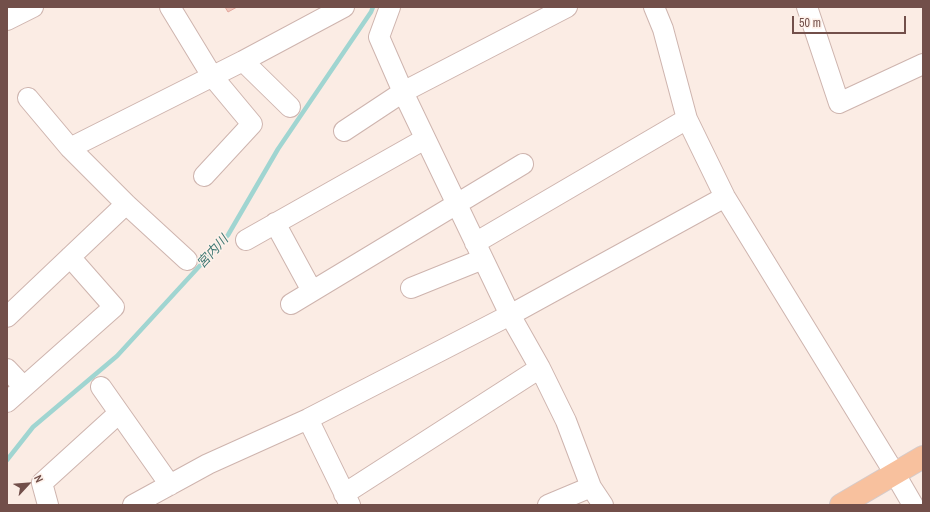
<!DOCTYPE html>
<html>
<head>
<meta charset="utf-8">
<style>
	body { margin:0 }
	#map { position:relative; width:930px; height:512px; overflow:hidden; background:#fbece4; font-family:"Archivo Narrow",sans-serif }
	canvas { display:block }
	.frame { position:absolute; inset:0; border:8px solid #724f4a; pointer-events:none }
	.north { position:absolute; left:8px; top:464px; width:40px; height:40px; -webkit-text-stroke:3px #fef1ea; paint-order:stroke; rotate:64deg; font-size:11px; font-weight:700; line-height:16px; text-align:center; color:#724f4a }
	.north::after { content:''; display:block; margin:auto; width:14px; height:18px; background:#724f4a; clip-path:polygon(50% 0,100% 100%,50% 72%,0 100%) }
	.scale { position:absolute; left:792px; top:16px; width:114px; height:18px; box-sizing:border-box; border:2px solid #724f4a; border-top:0; padding-left:5px; font-size:12px; line-height:14px; white-space:nowrap; color:#724f4a; -webkit-text-stroke:3px #fef1ea; paint-order:stroke }
</style>
</head>
<body>
<div id="map">
<canvas width="930" height="512"></canvas>
<div class="frame"></div>
<div class="north">N</div>
<div class="scale">50 m</div>
</div>
<script>
const context = document.querySelector('canvas').getContext('2d');
context.lineJoin = 'round';
function toPath(rows) {
  const path = new Path2D();
  for (const r of rows) {
    path.moveTo(r[0], r[1]);
    for (let i = 2; i < r.length; i += 2) path.lineTo(r[i], r[i + 1]);
  }
  return path;
}
function stroke(path, color, width, dash) {
  context.strokeStyle = color;
  context.lineWidth = width;
  context.lineCap = dash ? 'butt' : 'round';
  context.setLineDash(dash || []);
  context.stroke(path);
}
function fillPath(path, color) {
  context.fillStyle = color;
  context.fill(path, 'evenodd');
}
function write(font, color, halo, rows, align = 'center') {
  context.font = font + ' "Archivo Narrow","Noto Sans JP",sans-serif';
  context.lineWidth = 3;
  context.setLineDash([]);
  context.textBaseline = 'middle';
  context.strokeStyle = halo;
  context.fillStyle = color;
  for (const [text, x, y, turn = 0] of rows) {
    context.save();
    context.translate(x, y);
    context.rotate((+turn || 0) * Math.PI / 180);
    context.textAlign = isNaN(turn) ? turn : align;
    if (halo) context.strokeText(text, 0, 0);
    context.fillText(text, 0, 0);
    context.restore();
  }
}
const stream = toPath([
	[7,460,33,427,117,356,228,235,278,149,371,12,373,7]
]);
const building = toPath([
	[225,7,237,7,228,12,225,7]
]);
const minor = toPath([
	[170,7,212,76,252,124,204,176],
	[390,7,379,37,403,92,510,315,540,368,566,421,591,487,603,505],
	[654,7,663,29,687,119,725,197,895,474,913,505],
	[807,7,839,103,923,64],
	[7,20,33,7],
	[243,61,290,107],
	[28,98,70,148,126,204,187,260],
	[344,131,403,92,567,7],
	[70,148,243,61,344,7],
	[275,223,312,291],
	[246,240,425,139],
	[475,243,687,119],
	[411,288,483,259],
	[291,304,523,164],
	[7,317,126,204],
	[7,369,24,387],
	[101,387,170,485],
	[7,402,114,307,70,257],
	[308,419,350,505],
	[344,494,540,368],
	[48,505,42,483,119,413],
	[133,505,208,464,308,419,510,315,725,197],
	[548,505,591,487]
]);
const major = toPath([
	[841,505,923,457]
]);
const waterNames = [
	["宮内川",213,252,-48]
];
stroke(stream, '#a0d5d1', 4.5);
fillPath(building, '#f0c5bc');
stroke(building, '#e2a79d', 1);
stroke(minor, '#ceb4ae', 22);
stroke(major, '#d5cac9', 24);
stroke(minor, '#fff', 20);
stroke(major, '#f8c19e', 22);
write('italic 13px', '#3f7873', '#fef1ea', waterNames);
</script>
</body>
</html>
